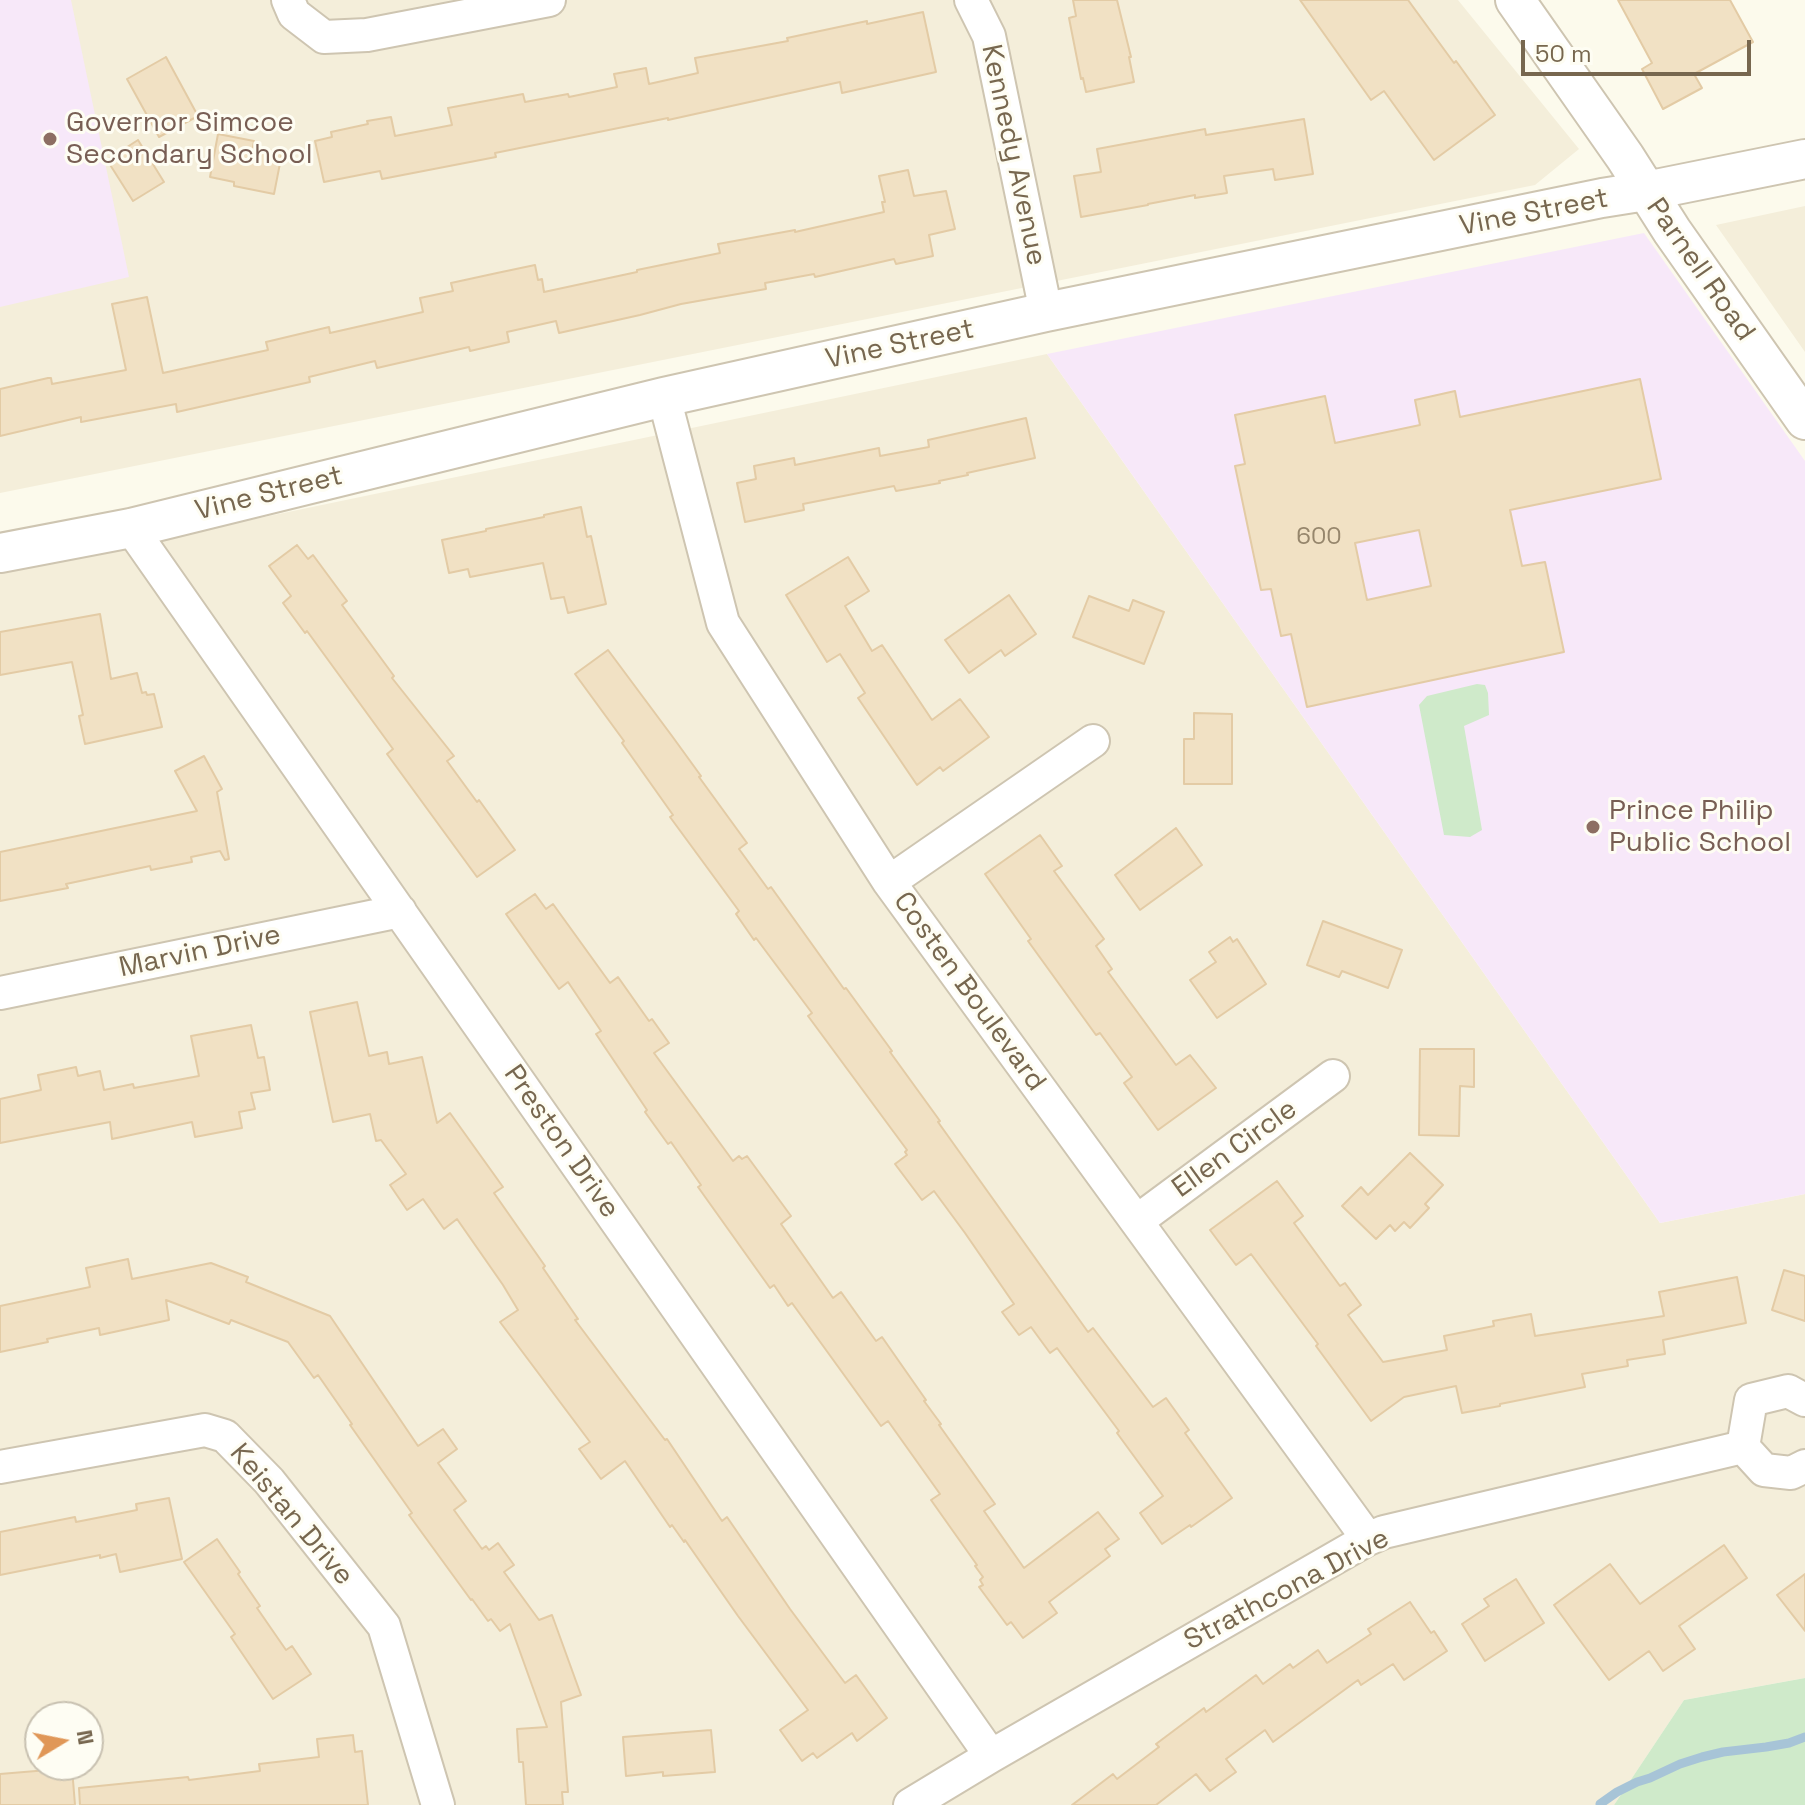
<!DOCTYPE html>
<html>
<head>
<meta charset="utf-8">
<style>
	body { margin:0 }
	#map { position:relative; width:1805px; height:1805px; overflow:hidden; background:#fcfaec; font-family:"Space Grotesk",sans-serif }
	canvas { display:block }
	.north { position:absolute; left:24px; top:1701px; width:80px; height:80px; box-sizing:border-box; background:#fefdf3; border:2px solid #c8c1b1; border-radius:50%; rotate:80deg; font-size:22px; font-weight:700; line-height:32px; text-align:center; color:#77674f }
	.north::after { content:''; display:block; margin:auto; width:28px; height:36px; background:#e09757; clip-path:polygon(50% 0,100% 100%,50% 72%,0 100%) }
	.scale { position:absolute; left:1521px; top:40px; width:230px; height:36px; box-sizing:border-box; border:4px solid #77674f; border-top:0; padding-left:10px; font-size:24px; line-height:28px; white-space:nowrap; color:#77674f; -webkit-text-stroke:6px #fefdf3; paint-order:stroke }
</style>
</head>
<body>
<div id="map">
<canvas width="1805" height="1805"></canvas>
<div class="north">N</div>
<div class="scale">50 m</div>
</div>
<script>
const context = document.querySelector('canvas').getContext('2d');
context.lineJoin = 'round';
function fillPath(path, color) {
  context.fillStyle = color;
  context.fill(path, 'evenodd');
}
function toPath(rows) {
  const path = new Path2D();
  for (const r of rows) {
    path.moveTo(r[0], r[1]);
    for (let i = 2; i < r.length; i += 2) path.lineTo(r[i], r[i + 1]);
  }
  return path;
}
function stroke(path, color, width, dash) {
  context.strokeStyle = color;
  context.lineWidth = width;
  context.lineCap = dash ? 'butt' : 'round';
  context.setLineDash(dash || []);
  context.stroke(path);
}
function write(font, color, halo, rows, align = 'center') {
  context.font = font + ' "Space Grotesk",sans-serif';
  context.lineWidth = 6;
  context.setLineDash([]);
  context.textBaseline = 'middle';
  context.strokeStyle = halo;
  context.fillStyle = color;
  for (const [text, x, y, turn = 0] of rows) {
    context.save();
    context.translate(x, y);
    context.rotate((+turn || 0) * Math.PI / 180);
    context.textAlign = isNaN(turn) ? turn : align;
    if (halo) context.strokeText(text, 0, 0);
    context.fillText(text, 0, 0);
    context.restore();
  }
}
const residential = toPath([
	[0,0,1458,0,1579,149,1535,185,0,493],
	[1805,206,1805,352,1716,225],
	[1047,354,1660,1223,1805,1194,1805,1678,1684,1700,1614,1805,0,1805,0,572],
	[40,1717,88,1717,88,1765,40,1765]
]);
const education = toPath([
	[0,0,71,0,129,277,0,307],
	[1644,233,1805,461,1805,1194,1660,1223,1047,354]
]);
const green = toPath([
	[1477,684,1485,685,1488,693,1489,715,1464,726,1482,830,1470,837,1444,835,1419,705,1427,696],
	[1805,1678,1805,1805,1614,1805,1684,1700]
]);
const stream = toPath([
	[1600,1804,1617,1792,1637,1782,1650,1778,1680,1764,1702,1757,1723,1752,1766,1747,1789,1743,1805,1737]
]);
const building = toPath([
	[1073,0,1117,0,1131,57,1129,57,1134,82,1086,92,1083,78,1081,79,1069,18,1076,16,1073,0],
	[1300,0,1408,0,1454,63,1456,61,1495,115,1434,160,1384,91,1371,100,1300,0],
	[1618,0,1730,0,1753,42,1694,74,1702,88,1663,109,1642,69,1652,63,1618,0],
	[923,12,936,72,842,93,840,82,668,120,668,118,495,153,496,157,382,179,380,171,324,182,315,141,332,137,331,132,368,124,367,121,391,117,395,136,452,125,448,108,523,94,525,102,568,94,569,97,617,87,614,74,646,68,649,84,698,73,695,58,788,41,787,38,867,21,867,24,923,12],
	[166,57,198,116,159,137,127,79,166,57],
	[1304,119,1313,174,1275,180,1273,169,1224,176,1227,193,1195,198,1195,195,1148,204,1148,205,1081,217,1074,176,1101,172,1097,149,1205,129,1206,135,1304,119],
	[218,134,254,141,253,147,282,153,274,194,234,186,234,182,210,177,218,134],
	[138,140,164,182,133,201,107,160,138,140],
	[908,170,914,196,946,191,955,229,929,235,933,256,896,264,894,259,815,277,814,274,765,283,766,289,681,304,640,315,559,333,556,321,507,332,509,342,470,351,469,347,377,368,375,361,309,377,310,382,177,412,176,404,81,422,81,417,0,436,0,389,48,378,51,378,52,384,126,370,112,304,147,297,163,373,268,350,266,342,329,327,330,333,423,312,420,298,453,291,451,283,497,273,535,265,538,280,542,279,544,292,637,272,637,270,720,253,718,244,795,230,795,232,884,212,882,202,885,202,879,176,908,170],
	[1640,379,1661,479,1510,510,1522,566,1545,562,1564,652,1307,707,1291,634,1281,636,1271,589,1261,590,1235,466,1245,464,1235,415,1325,396,1335,443,1420,425,1415,400,1455,391,1460,417,1640,379],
	[1419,530,1431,586,1367,600,1355,543,1419,530],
	[1026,418,1035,458,967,473,968,475,939,481,940,483,896,491,894,486,803,504,804,510,745,522,737,483,756,479,754,466,794,458,795,465,879,448,880,456,929,447,928,440,1026,418],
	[581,507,587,537,591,536,606,604,568,613,564,597,551,599,543,563,470,577,468,569,449,573,442,540,486,531,486,529,544,517,544,515,581,507],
	[297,545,308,559,313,555,347,601,342,605,394,676,392,678,454,756,447,761,477,802,479,800,515,850,477,877,387,754,393,749,307,631,305,633,283,603,291,596,269,566,297,545],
	[848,557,869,591,845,606,872,651,882,645,932,720,960,699,989,737,943,771,940,767,917,785,858,698,865,693,840,654,827,662,786,595,848,557],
	[1009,595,1036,634,1005,656,1001,650,969,673,945,640,1009,595],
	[1089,596,1129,611,1133,600,1164,612,1144,664,1073,637,1089,596],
	[100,614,111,679,137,673,142,693,146,692,147,695,154,694,162,727,85,744,79,716,83,715,72,662,0,675,0,632,100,614],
	[608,650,672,736,701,776,699,777,747,843,739,849,768,889,771,887,844,989,846,988,892,1051,890,1052,940,1121,938,1122,1088,1332,1093,1328,1153,1407,1166,1398,1189,1430,1185,1433,1232,1498,1191,1527,1190,1525,1162,1544,1140,1513,1163,1496,1117,1433,1119,1431,1057,1348,1050,1353,1031,1327,1019,1335,1002,1312,1014,1304,965,1233,934,1191,922,1200,895,1164,907,1155,905,1152,907,1150,808,1016,812,1013,756,938,754,940,736,914,739,911,670,817,673,815,622,743,624,741,575,674,608,650],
	[1194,713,1232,714,1232,784,1184,784,1184,739,1194,739,1194,713],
	[204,756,222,789,217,792,229,859,225,860,220,851,191,857,192,862,151,870,150,866,66,884,68,888,0,901,0,852,197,811,175,771,204,756],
	[1176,828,1202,865,1140,910,1115,875,1176,828],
	[1040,835,1062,866,1054,871,1104,939,1096,946,1112,969,1108,972,1176,1065,1190,1055,1216,1088,1158,1130,1124,1083,1132,1077,1100,1033,1096,1035,1028,941,1031,939,985,874,1040,835],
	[535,894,546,909,553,904,610,983,618,977,649,1021,652,1019,669,1043,654,1053,733,1161,739,1156,742,1159,747,1156,791,1216,781,1224,833,1298,841,1292,876,1341,882,1337,926,1400,924,1401,941,1424,939,1425,995,1504,984,1511,1024,1568,1098,1512,1119,1539,1105,1549,1110,1556,1049,1602,1057,1613,1023,1638,1011,1622,1007,1625,979,1587,983,1585,980,1580,983,1577,975,1566,977,1565,931,1500,940,1494,888,1421,881,1426,792,1303,788,1306,774,1285,770,1288,698,1187,701,1185,671,1142,668,1144,645,1112,647,1110,596,1034,601,1031,568,982,559,989,506,914,535,894],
	[1323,921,1402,950,1388,988,1342,971,1339,977,1307,965,1323,921],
	[1230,937,1233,942,1237,939,1266,984,1217,1018,1190,980,1216,962,1209,952,1230,937],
	[357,1002,369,1056,387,1052,389,1064,422,1057,437,1123,450,1113,503,1187,494,1193,545,1266,543,1268,578,1319,575,1320,665,1440,667,1439,722,1521,727,1517,790,1609,845,1683,856,1675,887,1718,857,1741,852,1733,817,1758,813,1753,802,1761,780,1730,808,1710,738,1616,685,1540,684,1542,672,1525,670,1527,625,1461,601,1479,579,1449,590,1442,500,1322,518,1310,503,1285,457,1219,444,1229,423,1199,407,1210,390,1185,406,1174,381,1140,376,1141,370,1114,333,1122,310,1012,357,1002],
	[251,1025,258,1058,264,1057,270,1090,251,1093,255,1109,239,1112,242,1128,195,1137,192,1122,112,1139,110,1122,0,1143,0,1099,41,1090,38,1075,76,1067,78,1076,100,1071,104,1090,133,1084,134,1088,199,1076,191,1036,251,1025],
	[1420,1049,1474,1049,1474,1087,1460,1086,1459,1136,1419,1135,1420,1049],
	[1410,1153,1443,1185,1425,1204,1429,1208,1410,1228,1404,1222,1395,1231,1390,1225,1376,1239,1342,1206,1361,1187,1368,1195,1410,1153],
	[1277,1181,1303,1216,1294,1223,1340,1286,1345,1283,1361,1305,1348,1315,1383,1362,1447,1350,1444,1336,1494,1326,1493,1321,1531,1314,1535,1336,1664,1316,1659,1292,1737,1277,1746,1323,1663,1340,1665,1354,1627,1360,1628,1366,1582,1374,1585,1387,1500,1404,1500,1406,1462,1413,1456,1386,1404,1397,1371,1421,1316,1346,1318,1344,1251,1254,1236,1265,1210,1230,1277,1181],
	[128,1259,132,1279,211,1263,248,1277,246,1282,330,1316,418,1446,443,1429,457,1449,438,1463,466,1501,454,1510,482,1549,486,1546,489,1550,498,1543,514,1565,504,1572,539,1620,552,1615,581,1695,561,1702,568,1792,562,1792,563,1805,526,1805,523,1762,519,1762,517,1729,547,1727,510,1624,500,1631,491,1619,488,1621,472,1599,471,1600,409,1515,412,1513,350,1425,352,1424,318,1375,314,1378,288,1342,231,1320,229,1324,166,1300,169,1320,100,1335,99,1328,47,1339,48,1342,0,1352,0,1306,90,1287,86,1268,128,1259],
	[1784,1270,1805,1276,1805,1321,1772,1310,1784,1270],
	[169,1498,182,1559,120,1572,116,1554,100,1558,100,1555,0,1575,0,1532,75,1517,76,1522,137,1510,136,1504,169,1498],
	[217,1539,240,1572,238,1574,260,1606,257,1608,286,1650,292,1646,311,1674,273,1699,231,1637,235,1634,184,1562,217,1539],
	[1724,1545,1747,1578,1679,1626,1695,1649,1663,1671,1649,1651,1609,1680,1554,1605,1610,1564,1640,1604,1724,1545],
	[1805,1574,1805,1631,1777,1595,1805,1574],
	[1516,1579,1544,1623,1485,1661,1462,1624,1489,1606,1484,1599,1516,1579],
	[1410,1602,1431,1633,1434,1631,1447,1651,1404,1680,1393,1664,1361,1685,1358,1680,1273,1742,1265,1730,1226,1759,1236,1772,1210,1791,1196,1774,1156,1805,1072,1805,1113,1774,1117,1779,1159,1747,1156,1744,1204,1708,1206,1712,1256,1675,1263,1684,1290,1664,1293,1668,1318,1650,1327,1663,1371,1634,1368,1629,1410,1602],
	[711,1730,715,1772,663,1776,663,1772,626,1776,623,1737,711,1730],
	[353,1735,355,1752,362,1751,368,1805,80,1805,79,1788,188,1777,189,1780,260,1771,259,1764,319,1757,317,1739,353,1735],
	[72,1768,75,1805,0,1805,0,1774,72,1768]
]);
const minor = toPath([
	[288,0,294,14,324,37,367,35,549,0],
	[971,0,989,36,1046,312],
	[664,397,723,623,889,882,1368,1539],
	[131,528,991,1756],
	[889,882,1093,741],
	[0,993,400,911],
	[1137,1221,1333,1076],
	[1743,1447,1751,1400,1788,1391,1805,1400],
	[1743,1447,1764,1470,1791,1473,1805,1466],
	[0,1467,205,1430,225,1436,269,1481,384,1626,438,1805],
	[910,1805,991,1756,1368,1539,1384,1532,1743,1447]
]);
const tertiary = toPath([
	[1515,0,1625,157,1672,231,1805,420],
	[0,553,131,528,664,397,1046,312,1602,198,1646,191,1805,159]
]);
const markers = [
	[50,139,8,"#8d6e63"],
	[1593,827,8,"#8d6e63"]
];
const numberNames = [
	["600",1319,537]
];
const educationNames = [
	["Governor Simcoe",66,123],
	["Secondary School",66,155],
	["Prince Philip",1609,811],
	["Public School",1609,843]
];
const streetNames = [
	["Kennedy Avenue",1013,155,78],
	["Vine Street",1534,213,-11],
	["Parnell Road",1700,270,55],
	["Vine Street",900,345,-12],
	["Vine Street",269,494,-14],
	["Marvin Drive",200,952,-12],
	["Costen Boulevard",969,992,54],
	["Preston Drive",561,1142,55],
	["Ellen Circle",1235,1149,-36],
	["Keistan Drive",291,1515,50],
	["Strathcona Drive",1287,1590,-28]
];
fillPath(residential, '#f4eeda');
fillPath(education, '#f7e8f9');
fillPath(green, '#cfeaca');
stroke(stream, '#a7c4d7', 9);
fillPath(building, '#f1e1c4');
stroke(building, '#e3cba5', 2);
stroke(minor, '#cec5b1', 36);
stroke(tertiary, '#cec5b1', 42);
stroke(minor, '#fff', 32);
stroke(tertiary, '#fff', 38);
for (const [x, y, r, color] of markers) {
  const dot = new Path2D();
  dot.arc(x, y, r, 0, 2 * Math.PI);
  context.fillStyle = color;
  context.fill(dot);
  stroke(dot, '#fefdf3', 3);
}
write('24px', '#96866c', null, numberNames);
write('28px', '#785e54', '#fefdf3', educationNames, 'left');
write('28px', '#77674f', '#fefdf3', streetNames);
</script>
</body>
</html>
